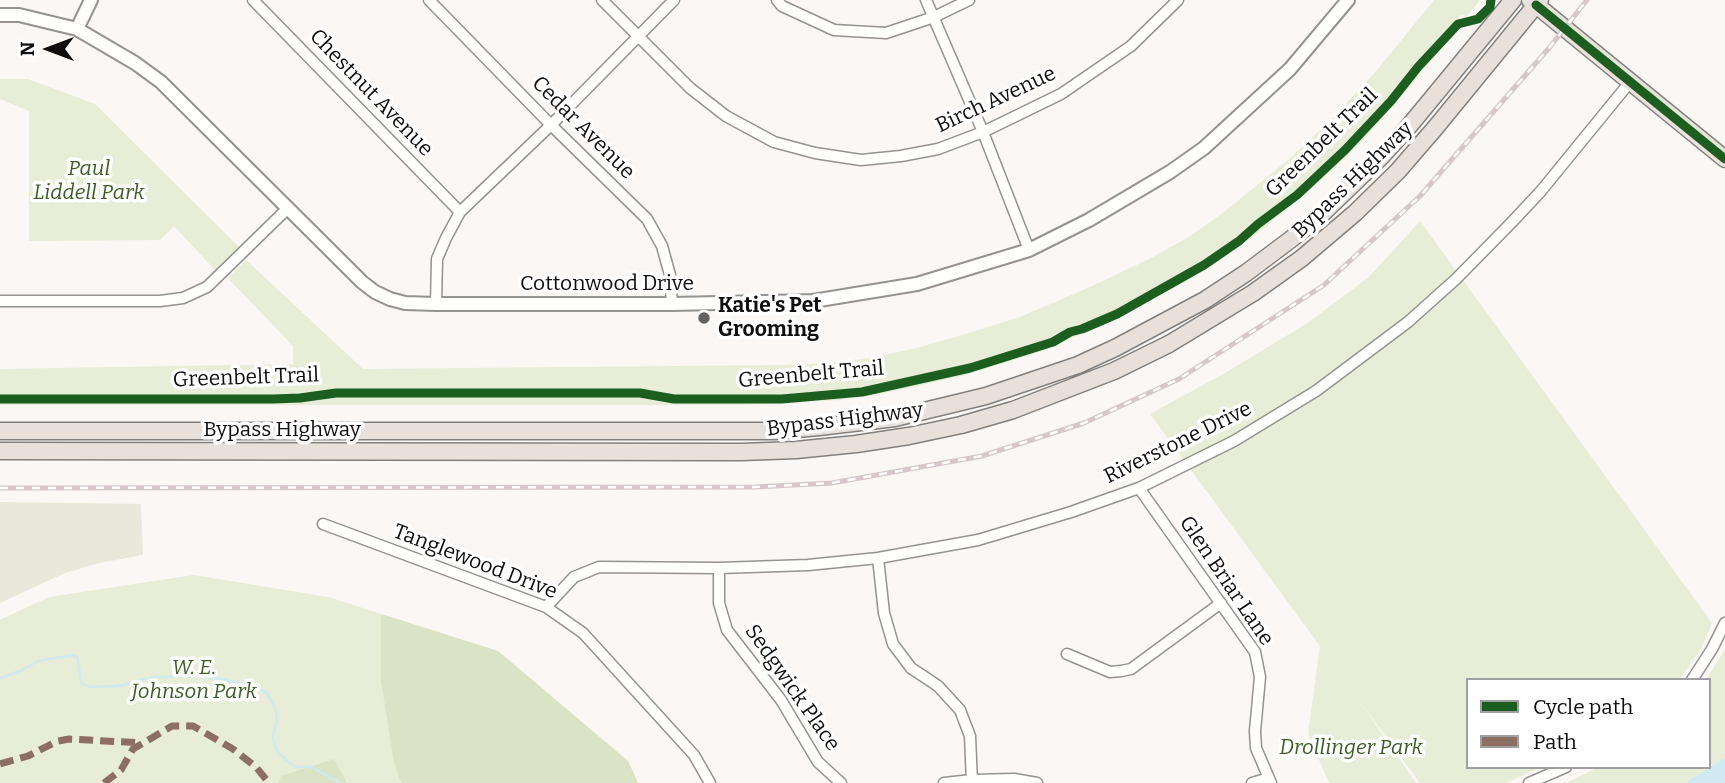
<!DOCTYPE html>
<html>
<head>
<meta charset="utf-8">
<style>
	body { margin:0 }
	#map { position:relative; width:1725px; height:783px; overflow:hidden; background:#faf7f4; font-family:Bitter,serif }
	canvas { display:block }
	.legend { position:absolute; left:1466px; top:678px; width:245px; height:91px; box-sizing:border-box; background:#fff; border:2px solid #9f9f9f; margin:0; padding:9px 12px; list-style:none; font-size:21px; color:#0e0e0e }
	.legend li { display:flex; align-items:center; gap:14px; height:35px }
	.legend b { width:35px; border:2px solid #9f9f9f }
	.north { position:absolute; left:14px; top:14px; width:70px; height:70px; -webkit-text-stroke:5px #fff; paint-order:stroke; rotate:270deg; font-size:19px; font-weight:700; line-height:28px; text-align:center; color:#0e0e0e }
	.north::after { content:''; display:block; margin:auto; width:24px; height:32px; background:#0e0e0e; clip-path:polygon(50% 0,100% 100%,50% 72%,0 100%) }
</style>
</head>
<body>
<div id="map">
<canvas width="1725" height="783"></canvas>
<ul class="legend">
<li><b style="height:9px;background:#1b5e20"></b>Cycle path</li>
<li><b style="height:9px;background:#8d6e63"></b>Path</li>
</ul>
<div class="north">N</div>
</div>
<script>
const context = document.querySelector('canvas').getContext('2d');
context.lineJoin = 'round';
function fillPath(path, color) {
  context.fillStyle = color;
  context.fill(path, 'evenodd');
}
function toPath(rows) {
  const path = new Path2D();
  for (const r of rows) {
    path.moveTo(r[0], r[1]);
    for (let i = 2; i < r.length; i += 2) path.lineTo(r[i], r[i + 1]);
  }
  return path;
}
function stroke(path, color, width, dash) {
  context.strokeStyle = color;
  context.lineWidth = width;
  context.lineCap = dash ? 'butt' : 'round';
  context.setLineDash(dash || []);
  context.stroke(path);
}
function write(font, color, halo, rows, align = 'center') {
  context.font = font + ' Bitter,serif';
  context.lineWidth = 7;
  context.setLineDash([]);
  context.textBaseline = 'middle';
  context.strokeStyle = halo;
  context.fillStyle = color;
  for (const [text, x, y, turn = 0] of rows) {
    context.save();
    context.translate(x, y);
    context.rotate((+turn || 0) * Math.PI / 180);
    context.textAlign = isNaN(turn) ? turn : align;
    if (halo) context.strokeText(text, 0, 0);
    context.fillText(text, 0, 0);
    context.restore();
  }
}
const green = toPath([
	[1434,0,1480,0,1467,16,1460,15,1458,28,1411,85,1366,137,1325,177,1254,236,1183,283,1101,326,1039,352,962,376,895,391,840,400,744,405,0,405,0,369,293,364,293,346,228,278,246,260,363,369,782,365,826,363,863,359,909,350,959,336,1020,317,1090,287,1149,259,1189,237,1224,212,1288,160,1331,120,1378,69],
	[0,79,28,79,95,104,239,247,215,270,174,226,160,240,29,241,29,111,0,99],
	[1420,221,1712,623,1701,649,1679,680,1468,680,1468,767,1542,767,1506,783,1420,783,1358,699,1416,783,1329,783,1308,734,1320,646,1150,414,1225,373,1306,324,1369,277],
	[194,575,328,597,498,651,628,761,638,783,0,783,0,620,49,597],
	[1725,649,1725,757,1696,776,1691,778,1686,783,1566,783,1599,767,1709,767,1709,680,1706,680]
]);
const forest = toPath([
	[381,614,498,651,628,761,638,783,401,783,394,762,381,681],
	[334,759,347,783,279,783,281,776]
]);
const cemetery = toPath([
	[0,502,141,504,143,555,99,563,65,573,0,603]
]);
const water = toPath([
	[1725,757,1725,783,1686,783,1691,778,1696,776]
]);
const stream = toPath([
	[0,678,22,670,38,661,72,655,77,657,78,660,81,683,90,687,118,686,154,677,194,676,222,679,254,687,267,693,276,710,277,722,273,734,273,740,278,753,295,767,311,767,341,783]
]);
const minor = toPath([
	[253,0,460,212],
	[429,0,551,125,647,219,662,246,670,275,672,304],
	[602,0,690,88,726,116,774,142,815,153,861,160,901,156,938,149,983,132,1061,94,1131,46,1178,0],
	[777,0,782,6,834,30,886,33,934,17,969,0],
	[926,0,983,132,1029,250],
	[0,301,160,301,183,298,207,287,287,209],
	[436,304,437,259,446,238,460,212,551,125,674,0],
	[1139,488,1255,652,1260,677,1255,731,1256,748,1271,783],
	[323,524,546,607,583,633,694,755,710,783],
	[878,558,884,613,893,644,911,668,938,686,960,710,970,736,972,783],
	[719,568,719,603,727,630,781,700,818,762,841,783],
	[546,607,574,577,599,567,719,568,808,565,878,558,978,540,1071,512,1139,488,1234,441,1316,391,1408,322,1456,279,1513,221,1541,191,1630,82],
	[1067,654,1110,672,1121,671,1131,669,1221,603],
	[1692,680,1712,649,1725,623],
	[944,783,972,780,1014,779,1037,783],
	[1252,783,1269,778],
	[1529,783,1566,767]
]);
const tertiary = toPath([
	[0,15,19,15,77,29,135,63,161,82,362,282,375,292,390,299,405,303,436,304,672,304,813,301,917,284,1029,250,1089,220,1170,172,1204,148,1290,69,1348,0],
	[77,29,91,0]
]);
const primary = toPath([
	[1530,0,1725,159]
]);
const trunk = toPath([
	[0,431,775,431,819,427,895,418,986,396,1078,365,1115,348,1205,300,1246,273,1290,240,1323,213,1382,156,1410,125,1513,0],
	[0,451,741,452,796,450,856,444,909,436,961,425,1013,410,1114,371,1169,344,1253,293,1302,258,1355,213,1398,171,1436,127,1540,0]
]);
const rail = toPath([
	[0,488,755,487,832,483,982,456,1084,423,1179,379,1324,285,1420,196,1549,48,1587,0]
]);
const quiet = toPath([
	[0,764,28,756,58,741,69,739,142,743],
	[104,783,121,770,133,749,172,726,193,726,233,749,256,767,269,783]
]);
const cycleway = toPath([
	[1536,5,1725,159],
	[0,399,273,399,300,398,336,393,640,393,674,399,782,399,862,392,970,368,1053,342,1070,332,1082,329,1117,314,1204,265,1239,241,1258,224,1297,195,1345,150,1391,101,1418,67,1458,24,1478,19,1490,7,1491,0]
]);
const markers = [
	[704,318,7,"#61605e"]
];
const streetNames = [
	["Chestnut Avenue",371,93,46],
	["Birch Avenue",996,100,-25],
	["Cedar Avenue",583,128,45],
	["Greenbelt Trail",1322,143,-44],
	["Bypass Highway",1353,180,-44],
	["Cottonwood Drive",607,284],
	["Greenbelt Trail",811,375,-5],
	["Greenbelt Trail",246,378,-2],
	["Bypass Highway",845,420,-7],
	["Bypass Highway",282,430],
	["Riverstone Drive",1178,443,-26],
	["Tanglewood Drive",475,562,21],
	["Glen Briar Lane",1226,581,56],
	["Sedgwick Place",792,688,55]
];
const parkNames = [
	["Paul",89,169],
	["Liddell Park",89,193],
	["W. E.",194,668],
	["Johnson Park",194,692],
	["Drollinger Park",1351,748]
];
const poiNames = [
	["Katie's Pet",718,306],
	["Grooming",718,330]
];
fillPath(green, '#e7edd6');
fillPath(forest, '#dae3c6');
fillPath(cemetery, '#e8e9da');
fillPath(water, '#cfeaf0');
stroke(stream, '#cfeaf0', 2.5);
stroke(minor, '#949392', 13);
stroke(tertiary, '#949392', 16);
stroke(primary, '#82807f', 19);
stroke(trunk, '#82807f', 19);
stroke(minor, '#fefefd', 10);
stroke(tertiary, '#fefefd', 12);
stroke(primary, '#eae3db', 16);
stroke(trunk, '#e8e0da', 16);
stroke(rail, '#d5c7ca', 5);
stroke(rail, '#fff', 2.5, [8]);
stroke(quiet, '#8d6e63', 7, [14, 7]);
stroke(cycleway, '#1b5e20', 9);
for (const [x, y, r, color] of markers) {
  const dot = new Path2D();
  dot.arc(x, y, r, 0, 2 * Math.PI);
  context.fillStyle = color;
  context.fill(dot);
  stroke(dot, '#fff', 2.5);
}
write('21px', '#0e0e0e', '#fff', streetNames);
write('italic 21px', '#3c5d26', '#fff', parkNames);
write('bold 21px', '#0e0e0e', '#fff', poiNames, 'left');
</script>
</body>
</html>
